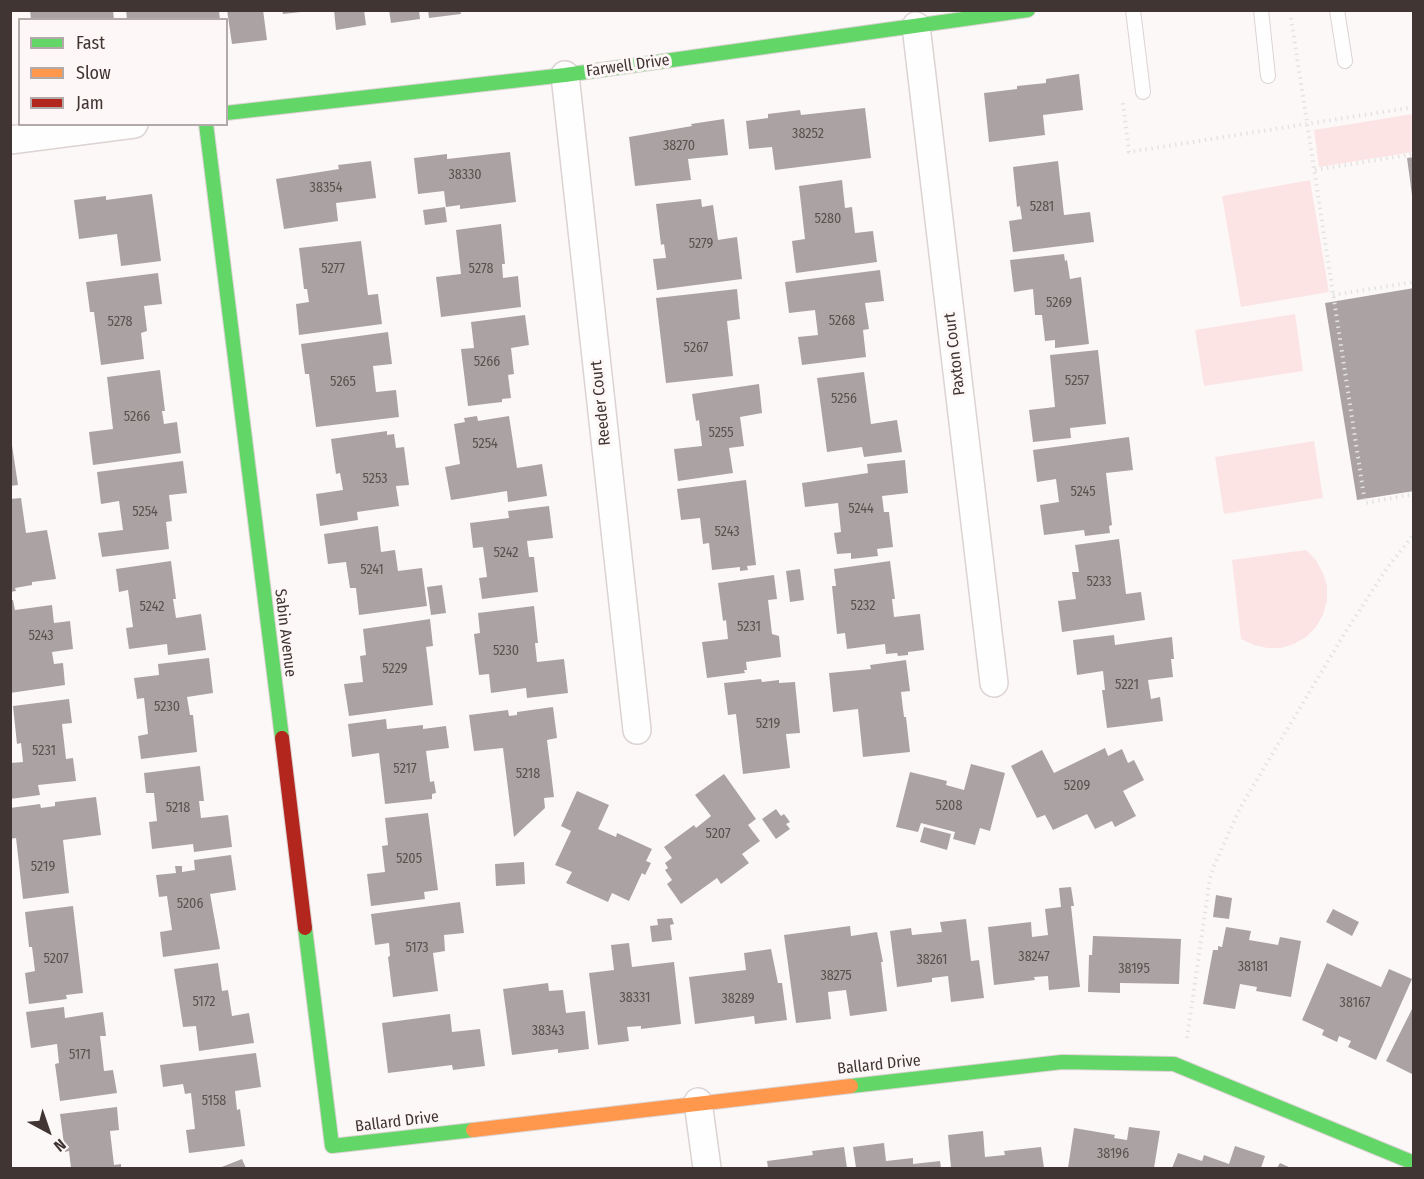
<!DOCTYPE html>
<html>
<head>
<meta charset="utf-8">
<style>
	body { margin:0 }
	#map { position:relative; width:1424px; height:1179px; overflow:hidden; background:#fdf8f8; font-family:"Fira Sans Condensed",sans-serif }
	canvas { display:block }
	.frame { position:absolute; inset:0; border:12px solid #413534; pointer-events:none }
	.legend { position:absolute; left:18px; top:18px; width:210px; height:108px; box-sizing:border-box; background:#fef7f7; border:2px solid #b2a9a9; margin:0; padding:8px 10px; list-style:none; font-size:18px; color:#413534 }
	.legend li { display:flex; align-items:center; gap:12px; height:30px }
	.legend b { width:30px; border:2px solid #b2a9a9 }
	.north { position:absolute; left:18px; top:1101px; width:60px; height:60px; -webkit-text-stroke:4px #fef7f7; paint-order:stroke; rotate:140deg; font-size:16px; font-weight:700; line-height:24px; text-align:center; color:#413534 }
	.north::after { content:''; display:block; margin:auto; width:21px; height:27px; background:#413534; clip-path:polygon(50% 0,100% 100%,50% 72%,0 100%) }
</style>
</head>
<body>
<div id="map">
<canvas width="1424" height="1179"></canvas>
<div class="frame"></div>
<ul class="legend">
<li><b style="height:8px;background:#63d668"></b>Fast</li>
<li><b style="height:8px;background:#ff974d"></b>Slow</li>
<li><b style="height:8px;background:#b3261e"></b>Jam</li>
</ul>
<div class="north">N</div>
</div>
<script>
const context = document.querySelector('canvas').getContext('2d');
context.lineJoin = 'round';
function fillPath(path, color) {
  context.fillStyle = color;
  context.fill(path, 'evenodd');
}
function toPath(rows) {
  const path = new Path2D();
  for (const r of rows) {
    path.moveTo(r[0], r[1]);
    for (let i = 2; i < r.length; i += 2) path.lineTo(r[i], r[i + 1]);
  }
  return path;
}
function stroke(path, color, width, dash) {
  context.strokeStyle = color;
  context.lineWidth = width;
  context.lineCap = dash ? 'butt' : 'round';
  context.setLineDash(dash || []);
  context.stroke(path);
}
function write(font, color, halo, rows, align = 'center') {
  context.font = font + ' "Fira Sans Condensed",sans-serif';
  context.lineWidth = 6;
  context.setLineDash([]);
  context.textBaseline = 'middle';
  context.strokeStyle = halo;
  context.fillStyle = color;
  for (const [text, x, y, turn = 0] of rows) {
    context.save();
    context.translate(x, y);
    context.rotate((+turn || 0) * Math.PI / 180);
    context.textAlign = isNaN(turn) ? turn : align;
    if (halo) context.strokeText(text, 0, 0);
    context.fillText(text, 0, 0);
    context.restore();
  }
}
const green = toPath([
	[1413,114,1413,152,1319,167,1314,130],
	[1310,180,1329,292,1241,307,1222,196],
	[1295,314,1303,371,1204,386,1195,330],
	[1314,441,1323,498,1224,514,1215,457],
	[1306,550,1316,560,1323,573,1327,586,1327,601,1323,615,1316,627,1306,637,1294,644,1281,648,1267,648,1254,645,1241,639,1232,560]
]);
const building = toPath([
	[30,10,113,10,114,20,31,20],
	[126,10,219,10,220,20,127,20],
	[227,10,263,10,267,40,232,44],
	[282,10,301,10,301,12,283,14],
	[334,10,364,10,366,25,336,30],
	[389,10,419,10,420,19,391,23],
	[428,10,460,10,461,14,429,18],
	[1079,74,1083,110,1043,115,1045,135,989,142,984,93,1017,89,1017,86,1046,83,1046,79],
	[865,108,871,158,775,170,772,147,749,149,746,121,768,118,768,114,800,110,801,115],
	[724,119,728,155,688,159,691,180,635,186,629,137,692,126,691,124],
	[510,152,516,202,460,209,460,205,446,207,444,191,418,194,414,158,447,154,447,159],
	[1414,157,1414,195,1412,195,1407,158],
	[371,161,376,198,336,203,338,221,284,229,276,179,339,169,338,165],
	[1058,161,1064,215,1090,212,1094,242,1013,252,1009,221,1022,219,1020,206,1017,207,1013,167],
	[842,180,845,208,852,207,855,233,873,231,877,262,796,273,792,241,805,239,799,186],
	[152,194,161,261,121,266,117,234,79,239,74,200,106,196,106,200],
	[701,199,702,207,713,205,718,240,737,237,742,279,657,290,653,259,666,258,664,244,661,245,656,204],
	[445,207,447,222,425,225,423,210],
	[501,224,505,264,502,264,503,278,518,276,521,307,441,317,436,277,461,274,456,230],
	[361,241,368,295,378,294,382,324,299,335,296,304,309,302,307,289,304,289,299,248],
	[1064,254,1065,261,1067,260,1070,279,1081,277,1089,344,1055,348,1055,340,1045,341,1042,315,1035,315,1033,289,1014,292,1010,260],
	[880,270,884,301,865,303,869,329,863,330,866,357,802,365,798,337,818,335,815,310,789,313,785,282],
	[158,273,162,304,144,306,147,331,141,333,144,359,101,365,94,312,90,312,86,282],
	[1414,288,1414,491,1357,500,1325,303],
	[737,289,740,319,727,321,733,376,666,383,656,298],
	[525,315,529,345,511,348,514,374,508,375,511,398,502,399,502,402,468,406,461,349,474,348,471,322],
	[388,332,392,364,373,366,376,392,396,390,399,417,316,427,309,374,305,374,301,344],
	[1098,350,1106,424,1070,428,1071,438,1033,442,1029,410,1055,407,1050,355],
	[160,370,165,411,162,411,164,424,177,422,181,453,93,465,89,432,113,429,107,377],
	[864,372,871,424,897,420,902,452,864,457,862,447,827,452,817,378],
	[759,384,762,413,740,417,744,446,729,448,733,473,678,481,674,449,702,446,699,420,696,421,692,394],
	[477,416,478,421,509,416,517,468,542,464,547,496,508,502,507,491,451,500,445,467,460,464,454,424,465,422,464,418],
	[387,431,387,435,394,434,396,448,404,447,409,485,396,486,399,506,357,512,358,520,320,526,316,494,343,490,340,473,336,474,331,439],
	[10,432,18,485,10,486],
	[1129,437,1133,470,1106,473,1112,525,1109,526,1110,533,1085,536,1084,530,1044,535,1040,505,1059,502,1056,479,1037,482,1033,450],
	[905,460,908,493,882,496,884,512,889,512,893,547,877,549,878,556,851,559,851,553,837,554,834,533,841,532,838,503,805,507,802,483,868,473,867,464],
	[183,461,187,493,169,495,172,521,166,522,169,549,102,557,98,533,123,530,119,501,101,504,97,472],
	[746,480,756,565,747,566,748,570,740,571,740,567,712,570,709,543,703,544,700,518,681,520,677,489],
	[21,498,26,533,47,530,56,579,32,582,32,585,15,588,16,591,10,592,10,499],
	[549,506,553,538,527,541,529,557,534,557,538,592,482,599,479,578,487,577,483,547,473,548,470,523,509,518,508,511],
	[378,526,381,552,395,550,398,571,422,568,427,606,359,615,356,588,350,588,346,562,328,564,324,534],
	[1119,539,1126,594,1141,592,1145,620,1062,632,1058,601,1076,599,1072,572,1079,572,1075,545],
	[171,561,176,599,173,599,176,618,201,614,206,650,168,655,167,644,129,649,126,628,133,627,128,590,119,592,116,569],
	[890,561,895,599,892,599,894,617,920,614,924,650,908,652,908,655,898,656,897,653,886,654,885,644,847,649,845,633,837,634,832,586,836,586,834,569],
	[800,569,804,600,790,602,786,571],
	[774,575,777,599,768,600,772,634,779,636,781,657,746,662,747,670,744,670,745,673,707,678,702,642,728,639,726,620,723,621,718,583],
	[442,585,446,613,431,615,427,587],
	[10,600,13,600,15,610,52,605,54,623,70,621,73,649,52,652,54,664,63,663,65,685,10,693],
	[534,606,538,643,535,643,537,662,564,659,568,693,527,698,526,688,491,693,489,674,479,675,474,634,480,633,478,613],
	[430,619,433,646,426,647,433,705,349,716,344,684,363,682,360,656,366,655,363,629],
	[1114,635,1115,645,1172,637,1174,659,1171,659,1173,677,1148,680,1151,699,1160,697,1163,721,1107,728,1102,690,1105,690,1103,671,1077,675,1073,640],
	[209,658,213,693,187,697,190,715,193,715,197,752,141,759,138,736,148,734,144,698,137,699,134,678,159,675,158,664],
	[906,660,910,691,901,692,904,717,906,717,910,752,863,757,858,709,833,712,829,673,871,669,870,665],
	[761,679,762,682,779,680,779,683,795,682,800,733,786,734,790,768,743,774,736,714,728,715,724,683],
	[69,699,72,723,62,724,66,759,73,758,76,781,38,785,40,795,10,799,10,763,23,762,21,743,17,744,13,706],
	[553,707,557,738,547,740,554,797,544,798,545,808,514,837,503,748,474,751,469,715,508,710,509,716,517,715,517,712],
	[386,719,387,729,423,725,423,729,446,726,449,748,426,751,430,782,434,781,436,793,432,794,432,799,385,804,379,753,352,757,348,724],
	[1105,748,1108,756,1122,749,1128,763,1134,760,1144,780,1123,791,1136,816,1115,827,1112,821,1095,829,1087,814,1053,830,1045,815,1037,818,1011,766,1042,750,1054,773],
	[971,764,1005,773,990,831,980,828,975,845,953,839,955,832,921,823,918,832,896,827,910,772,947,781,946,785,964,790],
	[200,766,204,801,199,801,201,818,228,815,232,847,194,852,193,844,152,849,149,822,157,821,154,793,146,793,144,773],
	[724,774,756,819,748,825,760,841,742,854,749,863,721,884,717,878,681,904,667,884,672,880,665,870,668,868,665,863,672,858,664,847,694,825,696,828,711,816,695,795],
	[577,791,609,805,598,829,616,837,617,833,652,849,646,861,651,863,645,875,642,873,629,901,612,893,608,902,566,883,572,872,555,865,571,831,561,826],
	[96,797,101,835,63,840,69,893,23,899,16,838,10,839,10,808,40,804,41,808,55,806,55,802],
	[776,809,781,816,784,814,790,822,786,824,790,829,776,839,762,819],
	[428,813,438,890,424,892,425,899,371,906,367,874,385,872,382,846,388,845,385,818],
	[924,827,951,834,947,850,920,842],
	[231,855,236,890,210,894,220,949,163,957,160,932,172,930,167,896,159,897,156,875,176,873,175,866,182,866,182,872,195,870,194,860],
	[524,862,525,884,496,886,495,864],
	[1071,887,1074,906,1071,906,1080,987,1049,990,1048,976,1034,977,1035,980,994,985,988,927,1031,922,1032,937,1048,935,1045,909,1061,907,1059,888],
	[1216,895,1232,898,1229,919,1213,917],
	[460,902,464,933,444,935,445,951,433,953,438,991,393,997,388,957,390,956,389,943,375,945,371,914],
	[73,906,83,993,66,995,67,999,29,1004,25,973,35,971,32,947,29,947,25,912],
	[1333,909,1359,922,1352,936,1326,922],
	[672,918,674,924,670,925,672,940,652,942,650,926,658,925,657,919],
	[966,919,971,961,979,960,984,998,951,1002,948,976,932,978,932,982,897,987,890,931,911,928,912,935,942,932,940,922],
	[850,926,851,936,877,932,883,962,881,962,887,1011,850,1016,846,990,828,992,831,1019,796,1023,784,935],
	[1226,927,1251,931,1249,940,1278,945,1280,937,1301,941,1291,997,1256,991,1257,987,1240,984,1235,1009,1203,1004,1213,950,1218,950,1218,946,1222,947],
	[1093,936,1181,939,1179,984,1120,983,1120,993,1088,992,1089,955,1092,955],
	[629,943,632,967,674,962,681,1024,641,1029,641,1026,627,1027,629,1041,598,1045,589,973,614,970,611,945],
	[771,949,778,983,782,983,787,1020,755,1024,754,1016,695,1024,689,977,746,970,744,953],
	[218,963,222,991,228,990,232,1016,249,1013,254,1043,199,1051,196,1026,183,1027,174,969],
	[1327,963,1381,987,1389,969,1412,979,1376,1060,1348,1047,1351,1041,1339,1036,1337,1042,1322,1035,1324,1030,1302,1020],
	[548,983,549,991,563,990,566,1013,585,1011,589,1049,558,1053,558,1049,512,1055,503,989],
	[1414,1005,1414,1075,1386,1061],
	[64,1007,65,1018,103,1012,106,1036,100,1036,104,1071,113,1070,117,1093,60,1101,55,1064,59,1063,57,1044,31,1048,26,1012],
	[450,1014,452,1032,480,1029,485,1066,453,1070,452,1065,388,1073,382,1023],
	[256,1053,261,1087,235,1091,237,1110,240,1109,245,1146,189,1153,186,1130,195,1129,191,1093,185,1094,183,1084,163,1087,160,1065],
	[117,1107,119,1130,110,1131,114,1165,121,1164,121,1168,71,1168,69,1151,65,1152,60,1114],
	[1129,1127,1160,1131,1154,1168,1068,1168,1074,1128,1115,1135,1114,1138,1127,1140],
	[983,1131,985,1157,1005,1155,1004,1151,1041,1147,1044,1168,951,1168,948,1135],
	[884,1143,886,1161,913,1158,913,1164,940,1161,941,1168,856,1168,853,1147],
	[1235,1146,1265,1156,1261,1168,1172,1168,1178,1153,1202,1161,1204,1155,1229,1164],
	[844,1147,847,1168,768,1168,767,1161,813,1155,812,1151],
	[242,1159,246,1168,219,1168],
	[1280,1163,1291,1168,1277,1168]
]);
const path = toPath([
	[1291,18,1365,503,1414,494],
	[1123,103,1129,152,1414,107],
	[1315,170,1414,154],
	[1333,295,1414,282],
	[1187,1038,1210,878,1214,866,1240,808,1343,636,1387,568,1414,534]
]);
const lane = toPath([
	[1133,10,1143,92],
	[1261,10,1268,76],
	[1337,10,1345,61]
]);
const street = toPath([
	[916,26,994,683],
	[565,75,637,730],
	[10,140,134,124],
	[698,1102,707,1168]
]);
const fast = toPath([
	[226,113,565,75,1028,10],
	[206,124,282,738],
	[305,928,332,1146,473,1130],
	[851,1086,1062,1062,1174,1064,1414,1163]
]);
const slow = toPath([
	[473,1130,851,1086]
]);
const jam = toPath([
	[282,738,305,928]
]);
const numberNames = [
	["38252",808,134],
	["38270",679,146],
	["38330",465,175],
	["38354",326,188],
	["5281",1042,207],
	["5280",828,219],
	["5279",701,244],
	["5277",333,269],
	["5278",481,269],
	["5269",1059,303],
	["5268",842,321],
	["5278",120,322],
	["5267",696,348],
	["5266",487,362],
	["5257",1077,381],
	["5265",343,382],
	["5256",844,399],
	["5266",137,417],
	["5255",721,433],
	["5254",485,444],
	["5253",375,479],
	["5245",1083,492],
	["5244",861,509],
	["5254",145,512],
	["5243",727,532],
	["5242",506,553],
	["5241",372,570],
	["5233",1099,582],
	["5232",863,606],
	["5242",152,607],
	["5231",749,627],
	["5243",41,636],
	["5230",506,651],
	["5229",395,669],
	["5221",1127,685],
	["5230",167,707],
	["5219",768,724],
	["5231",44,751],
	["5217",405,769],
	["5218",528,774],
	["5209",1077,786],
	["5208",949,806],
	["5218",178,808],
	["5207",718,834],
	["5205",409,859],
	["5219",43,867],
	["5206",190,904],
	["5173",417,948],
	["38247",1034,957],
	["5207",56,959],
	["38261",932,960],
	["38181",1253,967],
	["38195",1134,969],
	["38275",836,976],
	["38331",635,998],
	["38289",738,999],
	["5172",204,1002],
	["38167",1355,1003],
	["38343",548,1031],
	["5171",80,1055],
	["5158",214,1101],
	["38196",1113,1154]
];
const streetNames = [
	["Farwell Drive",628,66,-8],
	["Paxton Court",955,354,-97],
	["Reeder Court",601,403,-96],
	["Sabin Avenue",285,633,83],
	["Ballard Drive",879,1065,-6],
	["Ballard Drive",397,1122,-7]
];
fillPath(green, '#fce4e4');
fillPath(building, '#aba3a3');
stroke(lane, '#dcd3d3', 16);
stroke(street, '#dcd3d3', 30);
stroke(fast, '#dcd3d3', 16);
stroke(slow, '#dcd3d3', 16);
stroke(jam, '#dcd3d3', 16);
stroke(path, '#e4e3e3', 4, [1.5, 4.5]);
stroke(lane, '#fffefe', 14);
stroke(street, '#fffefe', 27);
stroke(fast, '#63d668', 14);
stroke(slow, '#ff974d', 14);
stroke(jam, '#b3261e', 14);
write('14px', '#5c5050', null, numberNames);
write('16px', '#413534', '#fef7f7', streetNames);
</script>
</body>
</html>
